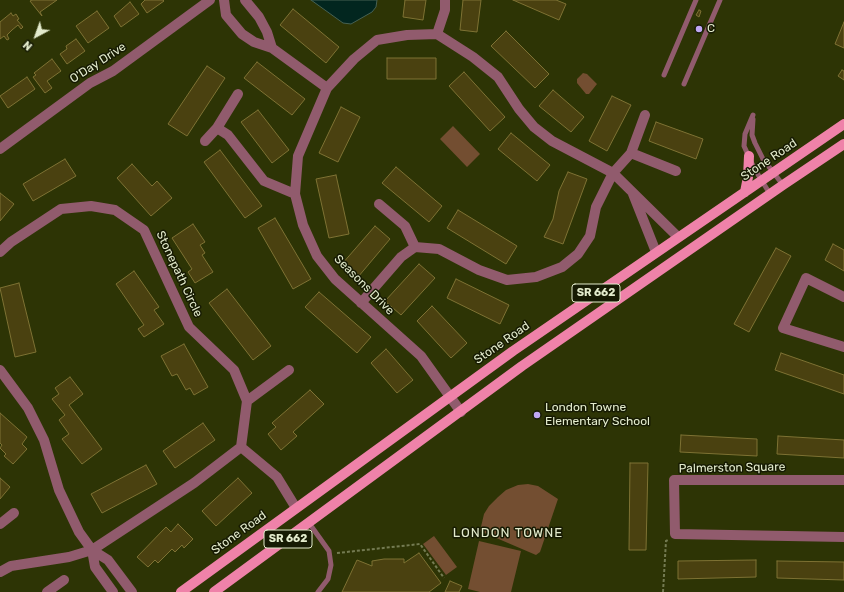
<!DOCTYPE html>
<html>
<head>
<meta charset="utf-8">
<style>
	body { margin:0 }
	#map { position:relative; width:844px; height:592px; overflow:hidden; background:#2d3405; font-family:Rubik,sans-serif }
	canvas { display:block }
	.north { position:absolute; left:16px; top:16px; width:40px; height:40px; -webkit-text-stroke:3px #161a03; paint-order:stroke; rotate:221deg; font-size:11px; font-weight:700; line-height:16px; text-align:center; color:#e3ebcc }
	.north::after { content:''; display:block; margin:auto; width:14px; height:18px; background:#e3ebcc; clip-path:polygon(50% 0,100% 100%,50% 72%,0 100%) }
</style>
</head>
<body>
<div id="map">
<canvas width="844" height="592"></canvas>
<div class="north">N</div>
</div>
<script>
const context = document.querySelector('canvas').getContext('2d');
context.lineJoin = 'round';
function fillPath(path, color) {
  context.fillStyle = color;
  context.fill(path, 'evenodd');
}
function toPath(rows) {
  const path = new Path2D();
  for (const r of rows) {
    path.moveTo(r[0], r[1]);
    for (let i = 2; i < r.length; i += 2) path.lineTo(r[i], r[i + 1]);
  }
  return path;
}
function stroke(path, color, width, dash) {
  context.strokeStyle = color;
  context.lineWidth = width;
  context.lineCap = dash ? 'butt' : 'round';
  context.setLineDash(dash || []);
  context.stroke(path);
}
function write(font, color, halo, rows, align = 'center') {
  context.font = font + ' Rubik,sans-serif';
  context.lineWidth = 3;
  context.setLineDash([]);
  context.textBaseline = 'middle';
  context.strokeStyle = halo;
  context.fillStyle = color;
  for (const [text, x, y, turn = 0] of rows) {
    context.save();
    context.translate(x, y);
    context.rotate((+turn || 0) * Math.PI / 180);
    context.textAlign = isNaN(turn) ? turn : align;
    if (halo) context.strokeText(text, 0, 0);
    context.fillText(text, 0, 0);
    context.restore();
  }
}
const green = toPath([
	[583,73,587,74,597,84,589,94,586,94,577,83,577,79],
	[453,126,480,154,467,167,440,139],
	[528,484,538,486,558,499,540,552,536,555,480,531,484,514,489,506,498,497,506,490,518,485],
	[434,536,457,567,446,575,423,544],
	[479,541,521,551,511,592,480,592,468,589]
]);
const water = toPath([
	[311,0,377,0,376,7,372,12,351,24,343,23,311,0]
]);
const building = toPath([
	[32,0,57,0,40,12,42,16,30,1,32,0],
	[145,0,163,0,164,1,147,13,141,4,145,0],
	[405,0,426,0,423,20,403,17,405,0],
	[463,0,481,0,477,32,460,30,463,0],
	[513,0,556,0,566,4,559,20,513,0],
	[130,2,139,14,121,27,114,16,130,2],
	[293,9,339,47,326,63,280,25,293,9],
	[699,10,701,11,699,17,696,15,699,10],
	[97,11,109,28,88,43,76,26,97,11],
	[11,13,13,16,16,14,19,19,17,20,23,27,21,29,18,25,12,30,7,35,9,39,7,40,4,36,0,39,0,22,11,13],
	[844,22,844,48,835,44,844,22],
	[506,31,549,74,535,88,491,46,506,31],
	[76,39,85,51,67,64,60,54,67,49,66,46,76,39],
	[387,58,436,58,436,79,387,79,387,58],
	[52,59,61,71,47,81,52,88,45,93,33,77,36,75,34,73,52,59],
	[257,62,305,99,292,115,244,78,257,62],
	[207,66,225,78,187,136,168,124,207,66],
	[842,70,844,71,844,80,838,76,842,70],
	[464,72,505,117,490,131,449,86,464,72],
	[27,77,35,89,8,108,0,96,27,77],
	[553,90,584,117,571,132,539,106,553,90],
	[612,96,631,105,607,151,589,141,612,96],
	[341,107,360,117,338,162,319,153,341,107],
	[258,110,289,150,272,163,241,122,258,110],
	[656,122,703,139,696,159,649,141,656,122],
	[511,133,550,165,537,181,498,149,511,133],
	[220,150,262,206,245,218,204,162,220,150],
	[65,159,76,176,33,201,23,184,65,159],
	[132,164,152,186,157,181,172,198,151,216,117,178,132,164],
	[396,167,442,206,429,222,382,183,396,167],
	[568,172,587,179,563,244,544,237,553,219,559,191,568,172],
	[336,175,349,234,329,238,316,179,336,175],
	[0,193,14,204,0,221,0,193],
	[458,210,517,246,506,264,447,228,458,210],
	[275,218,311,279,293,289,258,228,275,218],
	[193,224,205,242,200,245,205,253,202,255,213,272,195,283,188,272,192,269,172,238,193,224],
	[375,226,390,239,358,277,342,264,375,226],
	[833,244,844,250,844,271,825,260,833,244],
	[776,248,791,256,749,332,734,324,776,248],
	[419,264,435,278,401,315,385,301,419,264],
	[134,271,159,307,154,310,164,324,144,337,138,329,144,325,116,284,134,271],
	[456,279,509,305,500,324,447,298,456,279],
	[19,283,36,352,15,357,0,288,19,283],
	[227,289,271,346,253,360,209,303,227,289],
	[319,292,371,337,357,353,305,307,319,292],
	[432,306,467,343,451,358,417,321,432,306],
	[184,344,208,387,194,395,190,388,186,390,177,374,172,376,161,356,184,344],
	[386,349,413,380,397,393,371,363,386,349],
	[781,353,844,375,844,394,775,370,781,353],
	[70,377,83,394,69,405,102,449,82,464,62,439,69,434,59,420,65,415,52,399,59,394,55,388,70,377],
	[310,390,324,404,293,432,297,436,281,450,268,434,276,427,272,423,310,390],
	[0,413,27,437,22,444,27,449,13,464,4,456,6,454,0,448,2,445,0,443,0,413],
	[203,423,215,440,175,468,163,451,203,423],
	[681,435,757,439,757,456,680,452,681,435],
	[778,436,844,440,844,458,777,454,778,436],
	[630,463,648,463,646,550,629,550,630,463],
	[146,465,157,484,102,513,91,494,146,465],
	[0,478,10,487,0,499,0,478],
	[238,478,252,493,216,526,202,511,238,478],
	[178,524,193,539,184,548,182,545,175,552,172,549,158,563,155,560,148,567,137,557,166,527,171,532,178,524],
	[419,553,441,583,429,592,342,592,357,560,372,566,372,561,384,559,404,559,404,563,419,553],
	[756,560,756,577,678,579,678,561,756,560],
	[777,561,844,562,844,580,777,578,777,561],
	[450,581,462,586,459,592,445,592,450,581]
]);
const path = toPath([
	[337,553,420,544,444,578],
	[663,592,666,541,668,540]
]);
const service = toPath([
	[664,75,696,0],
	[684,84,720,0],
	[753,115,745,134,744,146,754,168,770,194],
	[753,119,752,135,755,143,763,159,783,185],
	[309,523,329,551,331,565,328,579,318,592]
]);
const minor = toPath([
	[224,0,226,15,242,34,254,42,272,48,327,88],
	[245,0,259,17,267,32,272,48],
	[437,34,445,10,445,0],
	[217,128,228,135,264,181,295,194],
	[205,141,217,128,238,94],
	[0,149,90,83,113,71,210,0],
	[631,153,645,115],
	[633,194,656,252],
	[379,204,405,226,415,247],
	[0,252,11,242,61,209,91,206,115,210,144,230,189,327,234,370,247,401,241,447,194,483,92,550,69,557,11,566,0,572],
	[844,297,806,278,783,328,844,347],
	[361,303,401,257,415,247,439,249,479,270,507,280,536,277,562,267,578,254,590,236,596,207,613,173,631,153,676,171],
	[0,370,28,408,44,440,59,490,79,532,92,550,108,560,132,592],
	[247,401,289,370],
	[461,412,421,356,335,279,317,256,303,225,295,194,298,156,327,88,354,59,377,40,407,35,437,34,473,57,498,77,519,109,534,127,552,141,613,173,678,237],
	[241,447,277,477,296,508],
	[844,480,674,480,675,534,844,537],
	[0,524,14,513],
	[92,550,95,567,113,592],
	[47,592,64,580]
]);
const primary = toPath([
	[745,192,748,177,749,156],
	[181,592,513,351,844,124],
	[214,592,522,366,783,185,844,144]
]);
const markers = [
	[699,29,4,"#c0a8f4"],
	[537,415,4,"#c0a8f4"]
];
const shields = [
	[596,293,48],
	[288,539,48]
];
const shieldNames = [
	["SR 662",596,293],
	["SR 662",288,539]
];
const poiNames = [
	["C",707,29],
	["London Towne",545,408],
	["Elementary School",545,422]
];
const streetNames = [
	["O'Day Drive",98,63,-33],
	["Stone Road",769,160,-34],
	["Stonepath Circle",179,274,65],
	["Seasons Drive",364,285,45],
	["Stone Road",502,343,-35],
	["Palmerston Square",732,468,-1],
	["Stone Road",239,533,-36]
];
const neighbourhoodNames = [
	["LONDON TOWNE",508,533]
];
fillPath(green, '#734e31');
fillPath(water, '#02261f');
stroke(water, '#466153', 1);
fillPath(building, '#4a4110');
stroke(building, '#7e7234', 1);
stroke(path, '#747b52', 2, [3, 2]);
stroke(service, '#915b6d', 5);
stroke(minor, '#915b6d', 10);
stroke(primary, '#ef82a9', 10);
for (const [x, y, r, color] of markers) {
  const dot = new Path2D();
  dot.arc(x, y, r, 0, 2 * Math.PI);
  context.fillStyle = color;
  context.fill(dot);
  stroke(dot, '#161a03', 1.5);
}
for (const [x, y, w] of shields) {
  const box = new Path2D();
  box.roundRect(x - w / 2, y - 9, w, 18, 3);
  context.fillStyle = '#161a03';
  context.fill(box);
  stroke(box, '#e3ebcc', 1);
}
write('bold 11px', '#e3ebcc', null, shieldNames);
write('12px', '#e3ebcc', '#161a03', poiNames, 'left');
write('12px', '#e3ebcc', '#161a03', streetNames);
context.letterSpacing = '1px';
write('13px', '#e3ebcc', '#161a03', neighbourhoodNames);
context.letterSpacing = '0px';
</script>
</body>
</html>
